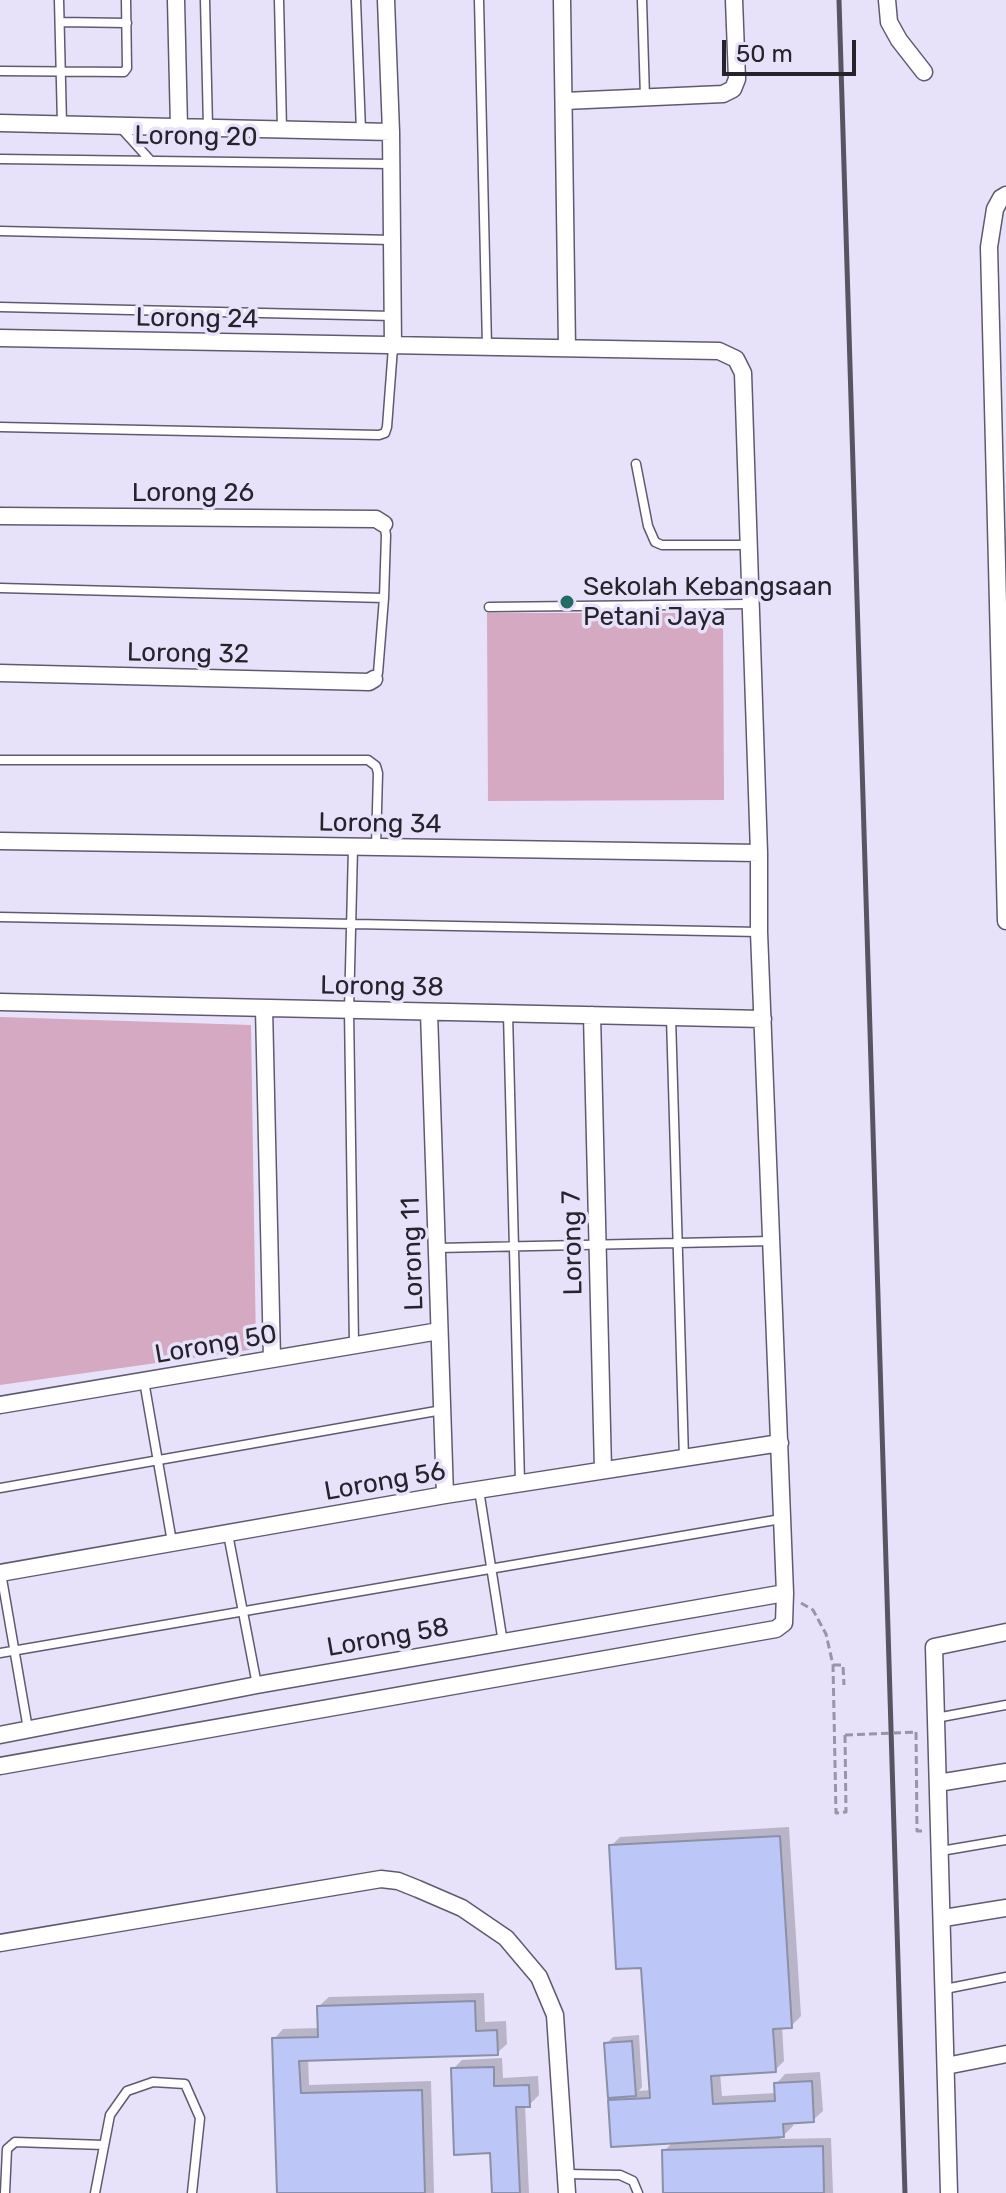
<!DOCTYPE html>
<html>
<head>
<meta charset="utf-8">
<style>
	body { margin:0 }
	#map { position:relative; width:1006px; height:2193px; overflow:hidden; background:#e8e1fa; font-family:Rubik,sans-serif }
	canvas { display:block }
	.scale { position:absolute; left:722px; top:40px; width:134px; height:36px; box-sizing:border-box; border:4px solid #26232c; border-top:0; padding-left:10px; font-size:24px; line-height:28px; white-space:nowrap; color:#26232c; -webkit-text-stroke:6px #e8e1fa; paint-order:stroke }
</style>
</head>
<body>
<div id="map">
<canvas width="1006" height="2193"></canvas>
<div class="scale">50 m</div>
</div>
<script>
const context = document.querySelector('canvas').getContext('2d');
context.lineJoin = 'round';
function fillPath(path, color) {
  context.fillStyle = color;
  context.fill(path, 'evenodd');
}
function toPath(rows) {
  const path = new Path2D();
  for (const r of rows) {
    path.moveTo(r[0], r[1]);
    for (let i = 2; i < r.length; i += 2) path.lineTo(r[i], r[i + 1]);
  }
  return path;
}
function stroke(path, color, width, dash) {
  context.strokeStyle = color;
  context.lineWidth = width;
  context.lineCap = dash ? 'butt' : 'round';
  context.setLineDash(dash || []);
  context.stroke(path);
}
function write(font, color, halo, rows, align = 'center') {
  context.font = font + ' Rubik,sans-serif';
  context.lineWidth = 7;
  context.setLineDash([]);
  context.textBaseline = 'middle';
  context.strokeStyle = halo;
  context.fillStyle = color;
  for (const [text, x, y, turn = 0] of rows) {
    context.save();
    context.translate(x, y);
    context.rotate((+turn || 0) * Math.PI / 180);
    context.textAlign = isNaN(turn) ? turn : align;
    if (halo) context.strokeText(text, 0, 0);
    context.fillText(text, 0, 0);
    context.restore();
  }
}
const green = toPath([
	[487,613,723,613,724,800,488,801],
	[0,1017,251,1025,256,1349,0,1385]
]);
const shadow = toPath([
	[789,1827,801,2016,791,2026,782,2026,784,2061,775,2070,720,2073,722,2096,776,2093,776,2084,785,2074,820,2072,823,2111,813,2120,793,2121,793,2126,780,2139,831,2138,833,2193,665,2193,664,2151,673,2142,610,2101,616,2096,606,2044,613,2037,639,2035,642,2087,639,2091,651,2090,643,1965,611,1846,620,1837],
	[484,1993,485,2022,506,2021,507,2044,497,2053,308,2058,309,2085,431,2081,434,2193,279,2193,274,2039,283,2029,320,2028,319,2006,329,1997],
	[502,2058,503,2078,538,2076,539,2095,529,2105,525,2105,529,2193,494,2193,492,2151,453,2069,462,2060]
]);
const building = toPath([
	[780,1836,792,2028,773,2029,776,2072,711,2076,713,2104,775,2101,774,2083,812,2081,814,2122,783,2124,784,2137,611,2147,608,2100,650,2098,641,1968,616,1969,609,1845,780,1836],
	[475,2001,476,2031,497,2030,498,2055,299,2061,301,2093,422,2090,425,2193,277,2193,272,2038,318,2037,317,2006,475,2001],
	[632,2041,636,2096,608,2098,604,2043,632,2041],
	[494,2067,494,2086,529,2085,530,2107,516,2107,520,2193,492,2193,490,2153,454,2155,451,2068,494,2067],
	[823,2146,824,2193,663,2193,662,2150,823,2146]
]);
const path = toPath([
	[801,1603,813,1610,826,1634,833,1665,836,1813,846,1812,845,1735],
	[833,1665,843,1665,844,1685],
	[916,1732,917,1831,922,1831]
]);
const lane = toPath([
	[59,0,62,124],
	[205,0,208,127],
	[279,0,282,129],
	[356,0,361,131],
	[479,0,487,346],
	[642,0,645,97],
	[60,22,127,23],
	[0,71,124,72,127,68,126,0],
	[121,128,150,160],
	[0,159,391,164],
	[0,231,392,240],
	[0,307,393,316],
	[0,427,379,435,385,433,387,427,393,347],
	[636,464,648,526,655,542,662,545,748,545],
	[0,588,384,598],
	[489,607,750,604],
	[374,679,378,673,384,598,386,535,384,524],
	[0,760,368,760,376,766,378,773,376,847],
	[353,848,349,1010,354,1345],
	[0,917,759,932],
	[508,1014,520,1483],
	[671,1017,684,1458],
	[437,1248,772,1241],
	[144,1381,172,1542],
	[0,1488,442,1410],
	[479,1490,503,1643],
	[228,1534,257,1685],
	[1,1573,28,1729],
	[0,1653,781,1519],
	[936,1718,1006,1705],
	[941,1851,1006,1840],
	[945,1989,1006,1977],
	[566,2174,620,2175,633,2181,638,2193],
	[5,2193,7,2149,15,2142,104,2145],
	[95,2193,110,2115,127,2091,153,2082,185,2084,200,2118,192,2193]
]);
const street = toPath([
	[176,0,179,127],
	[386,0,391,132,393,347],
	[562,0,567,348],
	[887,0,889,22,899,40,924,72],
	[564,101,723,94,733,89,737,79,734,0],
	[0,123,391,132],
	[1006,195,1001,198,995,209,989,247,1006,921],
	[0,338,719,351,736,359,743,373,759,853,759,932,785,1593,784,1623,776,1629,0,1766],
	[0,516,376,519,384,524],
	[0,673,369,682,374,679],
	[0,841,759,853],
	[0,1002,763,1019],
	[264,1008,272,1359],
	[429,1012,445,1495],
	[592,1015,603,1470],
	[0,1405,439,1331],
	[0,1573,445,1495,780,1443],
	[0,1735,257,1685,785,1593],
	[938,1783,1006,1772],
	[944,1918,1006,1908],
	[0,1943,381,1879,398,1881,418,1889,462,1908,506,1938,539,1977,555,2015,567,2193],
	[946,2066,1006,2054],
	[949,2193,934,1647,1006,1632]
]);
const rail = toPath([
	[839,0,905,2193]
]);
const pathBridge = toPath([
	[845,1735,916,1732]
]);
const markers = [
	[567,602,8,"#236c63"]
];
const streetNames = [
	["Lorong 20",196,137,1],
	["Lorong 24",197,319,1],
	["Lorong 26",193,493],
	["Lorong 32",188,654,1],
	["Lorong 34",380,824,1],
	["Lorong 38",382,987,1],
	["Lorong 7",573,1243,-91],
	["Lorong 11",413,1254,-92],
	["Lorong 50",216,1345,-10],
	["Lorong 56",385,1482,-10],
	["Lorong 58",388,1638,-10]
];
const poiNames = [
	["Sekolah Kebangsaan",583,587],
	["Petani Jaya",583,617]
];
fillPath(green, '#d4a9c1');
fillPath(shadow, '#0003');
fillPath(building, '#bcc6f7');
stroke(building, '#8a90a7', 2);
stroke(lane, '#605a6f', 11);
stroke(street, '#605a6f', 19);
stroke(path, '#9994a6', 3, [8, 4]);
stroke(lane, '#fff', 8);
stroke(street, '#fff', 16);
stroke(rail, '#585461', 5);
stroke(pathBridge, '#9994a6', 3, [8, 4]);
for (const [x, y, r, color] of markers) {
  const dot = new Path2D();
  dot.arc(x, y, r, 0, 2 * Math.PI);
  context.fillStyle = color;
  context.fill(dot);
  stroke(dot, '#e8e1fa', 3);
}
write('26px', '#26232c', '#e8e1fa', streetNames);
write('26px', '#26232c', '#e8e1fa', poiNames, 'left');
</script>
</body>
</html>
